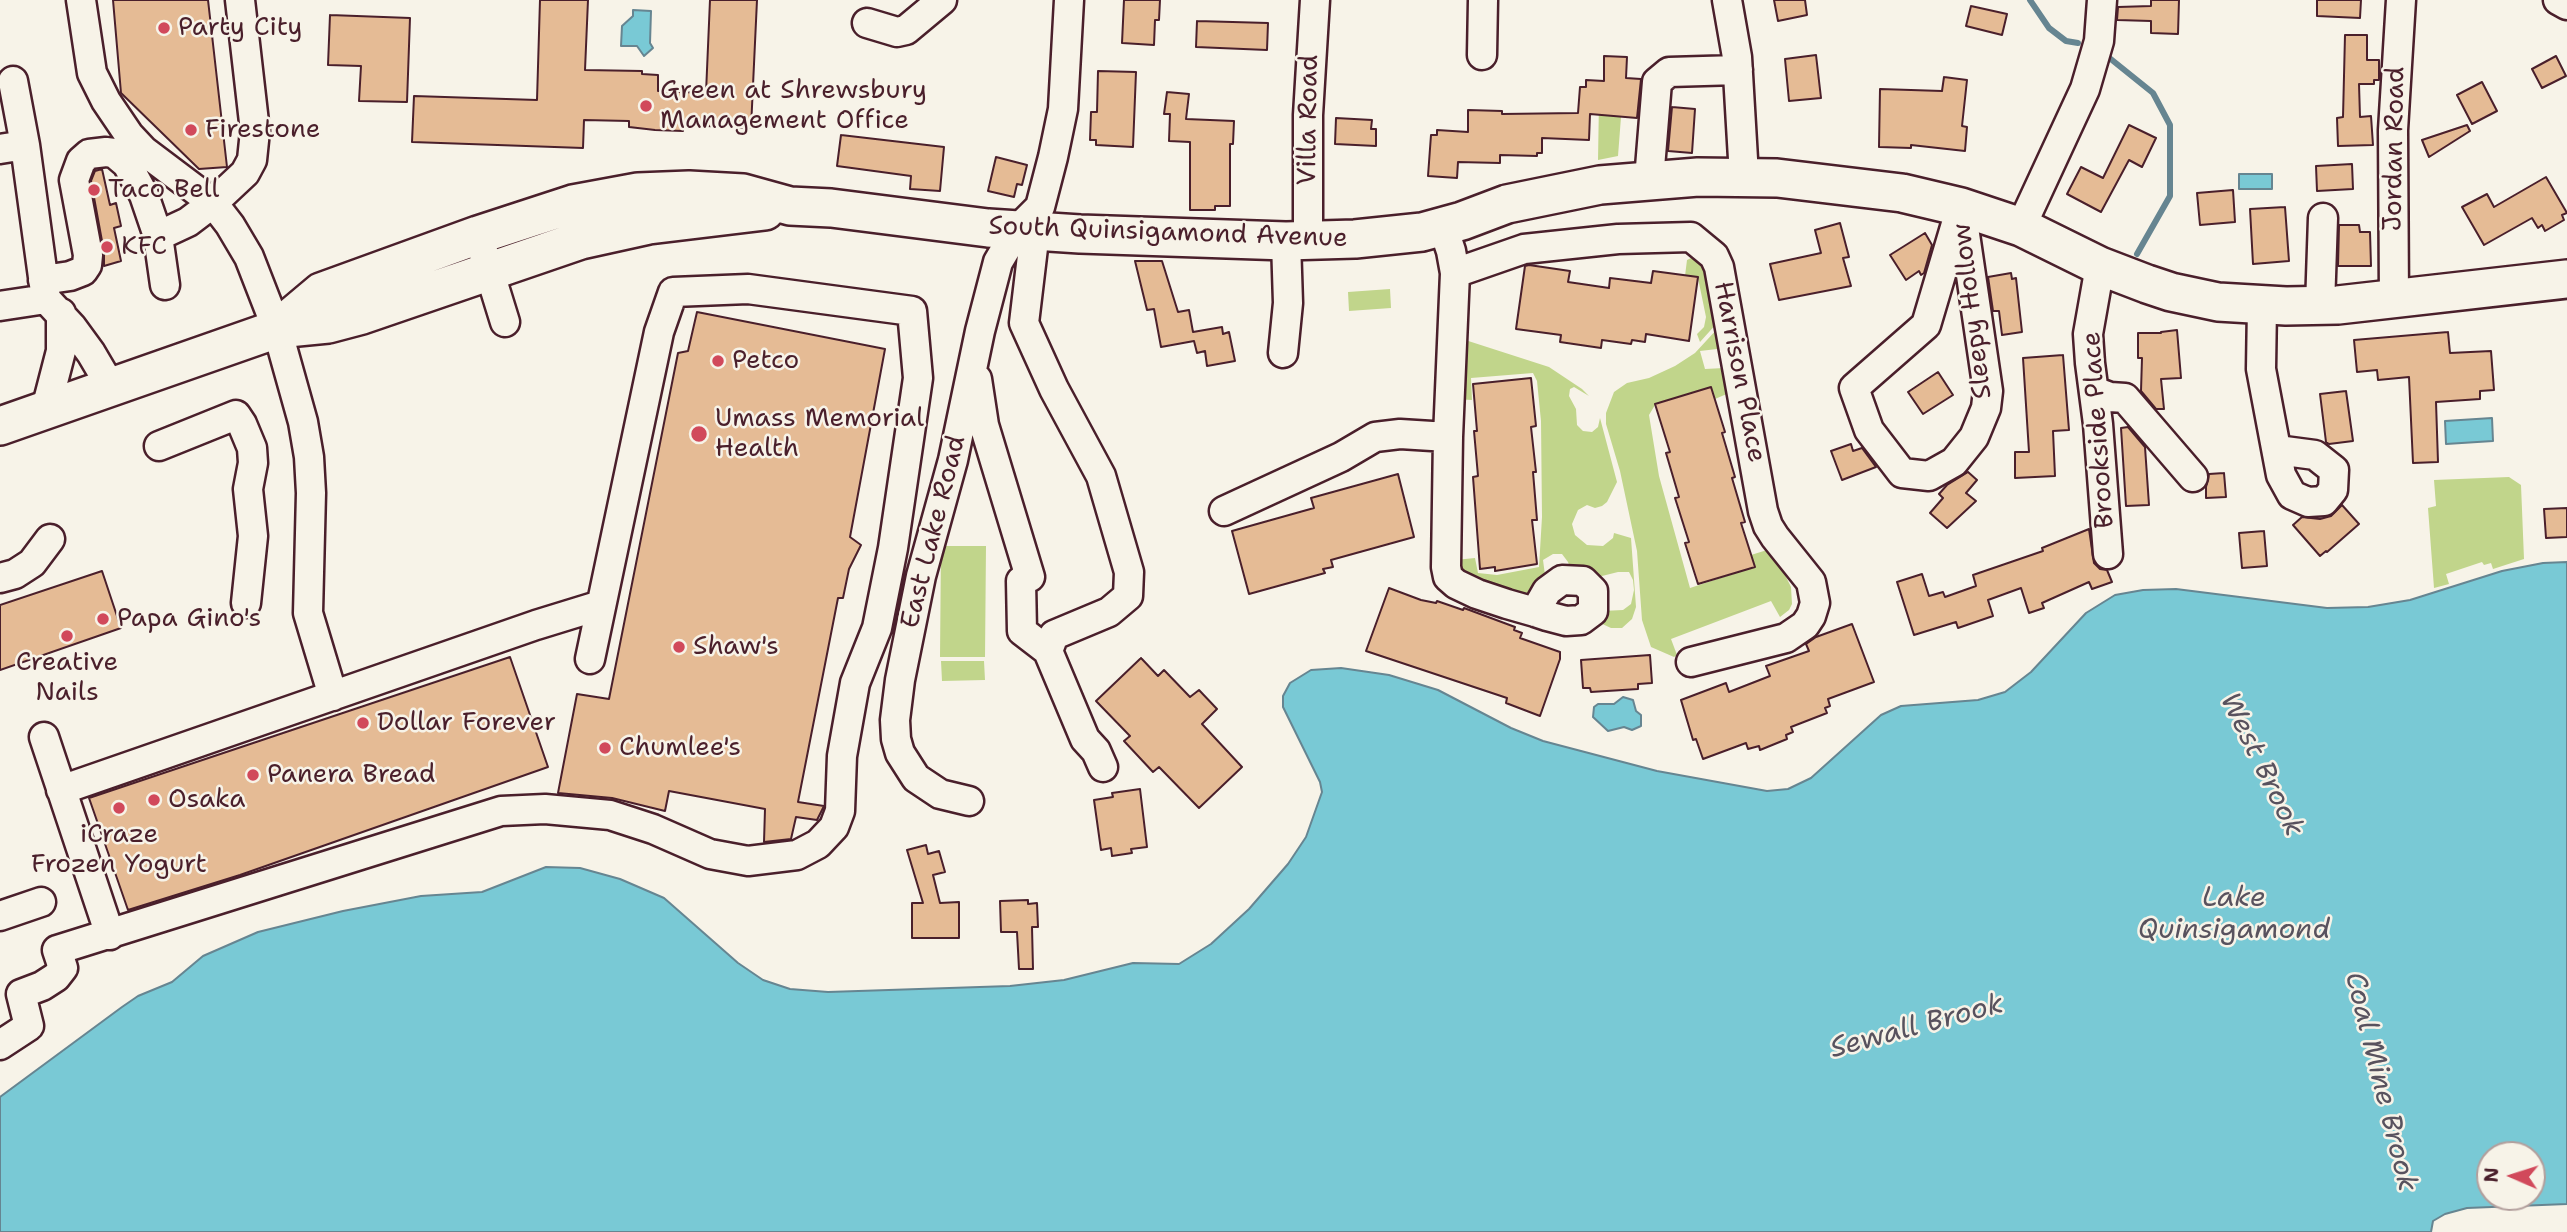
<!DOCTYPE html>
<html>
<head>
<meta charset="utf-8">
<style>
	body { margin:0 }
	#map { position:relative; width:2567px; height:1232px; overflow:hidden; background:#f7f3e8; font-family:"Shantell Sans",sans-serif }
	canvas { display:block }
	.north { position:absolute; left:2476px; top:1141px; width:70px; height:70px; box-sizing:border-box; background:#f7f3e8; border:2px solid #b29e9c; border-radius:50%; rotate:273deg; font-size:19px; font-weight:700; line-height:28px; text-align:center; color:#4a1f2b }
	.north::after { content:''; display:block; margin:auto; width:24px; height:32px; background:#d1495b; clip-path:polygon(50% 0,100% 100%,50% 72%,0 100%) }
</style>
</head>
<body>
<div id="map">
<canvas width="2567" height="1232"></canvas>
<div class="north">N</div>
</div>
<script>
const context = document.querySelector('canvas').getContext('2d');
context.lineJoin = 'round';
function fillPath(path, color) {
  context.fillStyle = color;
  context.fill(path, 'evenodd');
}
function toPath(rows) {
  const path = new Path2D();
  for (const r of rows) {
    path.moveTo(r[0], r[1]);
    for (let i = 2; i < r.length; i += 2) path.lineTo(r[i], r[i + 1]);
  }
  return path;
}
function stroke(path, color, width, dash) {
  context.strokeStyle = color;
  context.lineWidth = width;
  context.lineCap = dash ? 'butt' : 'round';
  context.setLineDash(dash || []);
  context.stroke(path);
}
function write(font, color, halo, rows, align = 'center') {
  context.font = font + ' "Shantell Sans",sans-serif';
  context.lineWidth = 5;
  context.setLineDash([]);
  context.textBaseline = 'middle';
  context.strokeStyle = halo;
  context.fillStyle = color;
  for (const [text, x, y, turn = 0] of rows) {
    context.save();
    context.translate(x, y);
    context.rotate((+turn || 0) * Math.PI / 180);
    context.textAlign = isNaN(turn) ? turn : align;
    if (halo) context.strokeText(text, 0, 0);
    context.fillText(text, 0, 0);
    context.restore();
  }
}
const green = toPath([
	[1603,81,1609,81,1621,117,1618,156,1598,160,1599,101,1602,101],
	[1693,257,1703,260,1710,269,1718,322,1700,342,1697,334,1704,327,1706,317,1698,278,1685,276,1687,260],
	[1390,289,1391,308,1349,311,1348,292],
	[1718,328,1721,346,1717,349,1700,351,1705,369,1724,368,1729,393,1715,399,1711,387,1655,405,1649,415,1659,476,1690,588,1754,567,1751,555,1767,550,1773,551,1791,587,1792,604,1789,610,1780,617,1771,601,1671,639,1677,655,1674,657,1651,647,1642,620,1637,551,1620,471,1606,424,1606,413,1614,392,1627,383,1649,378,1675,366,1695,353],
	[1459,338,1549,367,1582,389,1589,396,1574,387,1570,389,1569,396,1576,409,1577,425,1583,431,1592,432,1598,427,1600,418,1617,482,1607,502,1602,506,1595,508,1587,505,1578,510,1572,524,1575,535,1587,545,1603,546,1613,538,1614,533,1631,538,1636,607,1632,619,1622,628,1611,628,1598,622,1603,611,1623,610,1631,604,1634,590,1633,580,1629,572,1618,572,1598,577,1570,568,1568,562,1562,554,1553,554,1543,560,1545,575,1535,591,1526,594,1464,573,1455,564,1455,560,1475,558,1478,573,1497,575,1539,567,1542,517,1541,421,1537,381,1533,373,1471,378,1472,400,1454,399],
	[2509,477,2521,485,2524,559,2493,569,2491,563,2484,565,2482,562,2446,574,2449,584,2434,588,2428,508,2436,506,2434,480],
	[941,546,986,546,985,657,940,657],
	[941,661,984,661,985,680,942,681]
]);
const water = toPath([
	[633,10,651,11,650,43,653,48,644,56,637,46,621,46,622,26,633,16,633,10],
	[2239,174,2272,174,2272,189,2239,189,2239,174],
	[2492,418,2493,441,2446,444,2445,421,2492,418],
	[2567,562,2567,1204,2467,1208,2445,1214,2433,1221,2431,1232,0,1232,0,1097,122,1007,138,996,172,982,203,956,258,932,343,911,421,896,482,892,546,867,580,868,620,879,664,898,738,963,763,980,790,989,828,992,1010,986,1064,980,1133,963,1179,964,1211,944,1249,909,1288,864,1306,837,1322,792,1320,782,1283,707,1283,696,1290,683,1311,670,1341,668,1389,675,1438,690,1511,728,1543,741,1657,771,1767,791,1788,789,1811,778,1881,715,1901,706,1978,700,2005,692,2031,672,2086,613,2115,595,2143,590,2176,589,2327,608,2368,607,2410,600,2502,571,2543,563,2567,562],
	[2490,1155,2532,1155,2532,1197,2490,1197,2490,1155],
	[1623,697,1633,700,1636,711,1641,715,1641,726,1632,730,1624,727,1608,731,1593,717,1594,707,1598,704,1614,704,1623,697]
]);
const stream = toPath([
	[2030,0,2049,28,2066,41,2078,43],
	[2107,56,2153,93,2170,125,2170,196,2137,254]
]);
const building = toPath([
	[113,0,208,0,227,167,199,169,121,93,113,0],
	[540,0,588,0,585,70,642,71,642,74,658,75,658,91,706,93,710,0,757,0,751,128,683,125,683,131,655,130,629,127,629,121,584,120,583,148,412,142,414,96,537,100,540,0],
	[1124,0,1160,0,1159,20,1155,20,1154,45,1122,43,1124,0],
	[1774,0,1805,0,1807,15,1778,21,1774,0],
	[2151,0,2179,0,2178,34,2151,33,2151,21,2117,20,2118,7,2151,6,2151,0],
	[2317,0,2361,0,2360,18,2317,16,2317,0],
	[1971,6,2007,14,2002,35,1966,26,1971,6],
	[330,15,410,18,407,102,359,101,361,66,328,65,330,15],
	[1197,21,1268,23,1267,50,1196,47,1197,21],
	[2345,35,2367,35,2367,60,2379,60,2379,80,2374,80,2374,84,2359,84,2360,117,2371,116,2373,145,2338,146,2337,118,2343,117,2345,35],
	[1816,55,1821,98,1789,101,1785,59,1816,55],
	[1604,56,1627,57,1626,78,1641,79,1637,118,1590,114,1589,140,1542,138,1542,153,1537,153,1537,156,1500,155,1500,163,1458,162,1457,178,1428,176,1431,135,1437,135,1437,130,1468,132,1468,110,1502,111,1502,114,1578,113,1580,87,1586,87,1586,80,1604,81,1604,56],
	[2556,56,2566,76,2542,88,2532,69,2556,56],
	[1098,71,1136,72,1133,147,1096,145,1096,140,1090,140,1091,112,1097,112,1098,71],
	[1944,77,1967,80,1962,126,1967,127,1965,151,1911,145,1911,148,1879,147,1880,89,1942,91,1944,77],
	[2482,82,2497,111,2472,124,2457,95,2482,82],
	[1167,92,1189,94,1186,119,1234,121,1233,144,1230,144,1230,206,1215,206,1215,210,1190,210,1190,142,1169,141,1170,114,1164,114,1167,92],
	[1672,107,1695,109,1692,153,1668,151,1672,107],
	[1336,118,1372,120,1371,129,1376,129,1376,146,1335,144,1336,118],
	[2129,125,2156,138,2142,167,2129,160,2101,212,2067,194,2081,167,2103,178,2129,125],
	[2467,125,2470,131,2429,157,2422,140,2467,125],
	[841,135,944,147,940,191,910,189,911,176,837,166,841,135],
	[996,157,1027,165,1022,185,1017,184,1014,197,988,191,996,157],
	[2352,164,2353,189,2317,191,2316,166,2352,164],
	[102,169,110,205,116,203,121,226,114,228,121,261,104,266,104,252,91,181,95,171,102,169],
	[2546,177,2567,213,2562,215,2564,220,2545,231,2542,225,2538,228,2532,218,2484,245,2462,207,2487,194,2494,207,2546,177],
	[2233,190,2235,222,2200,225,2197,193,2233,190],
	[2285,207,2289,261,2253,264,2250,209,2285,207],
	[1840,223,1849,257,1843,258,1851,286,1779,300,1770,264,1821,253,1815,230,1840,223],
	[2339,225,2359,225,2360,232,2370,232,2371,266,2338,266,2339,225],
	[1925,233,1932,245,1924,273,1921,275,1919,271,1906,280,1890,255,1925,233],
	[1135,261,1162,261,1178,312,1189,310,1193,332,1222,327,1223,334,1229,332,1235,361,1207,366,1205,351,1197,353,1194,341,1161,347,1154,309,1147,310,1135,261],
	[1529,265,1570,271,1568,282,1609,288,1610,278,1651,283,1653,271,1698,277,1689,341,1646,334,1645,342,1632,340,1631,344,1602,340,1601,348,1560,342,1561,335,1516,329,1525,266,1529,265],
	[2011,273,2012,279,2016,278,2022,332,2002,335,1999,311,1993,311,1988,277,2011,273],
	[697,312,885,349,850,537,861,545,849,569,843,598,838,598,798,802,824,806,817,820,796,817,791,839,764,842,765,809,669,791,665,811,612,798,558,793,577,694,609,699,678,353,688,351,697,312],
	[2177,330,2181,378,2161,379,2164,409,2156,409,2141,391,2142,358,2138,358,2138,333,2161,333,2161,332,2177,330],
	[2448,332,2450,353,2491,351,2494,390,2480,391,2480,399,2436,402,2438,462,2413,463,2409,377,2378,380,2377,370,2357,372,2354,340,2448,332],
	[2063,355,2069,430,2053,431,2055,476,2015,478,2015,452,2029,452,2023,358,2063,355],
	[1938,372,1953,395,1923,414,1908,392,1938,372],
	[1531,378,1536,426,1531,427,1536,472,1533,472,1537,520,1532,520,1537,564,1495,571,1495,567,1480,569,1473,477,1478,476,1474,431,1477,431,1473,384,1531,378],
	[1711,387,1725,432,1722,433,1735,477,1732,478,1745,522,1741,523,1755,567,1698,584,1685,543,1689,542,1675,498,1679,497,1666,453,1670,452,1655,404,1711,387],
	[2346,391,2353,441,2329,444,2326,442,2320,394,2346,391],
	[2128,427,2145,447,2149,505,2126,506,2121,428,2128,427],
	[1851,444,1853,451,1862,448,1876,467,1842,480,1831,451,1851,444],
	[1968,472,1977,480,1966,493,1976,501,1947,528,1930,513,1943,498,1939,494,1947,485,1968,472],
	[2224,473,2226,497,2206,498,2206,487,2209,474,2224,473],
	[1398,474,1414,537,1331,560,1333,567,1323,569,1325,573,1249,594,1232,531,1314,508,1311,498,1398,474],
	[2342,505,2359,524,2327,552,2326,551,2320,556,2293,525,2302,517,2320,519,2331,516,2342,505],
	[2567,508,2567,537,2546,538,2544,509,2567,508],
	[2089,529,2094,563,2100,569,2107,570,2112,582,2092,589,2089,582,2042,603,2044,608,2029,613,2021,588,1988,600,1993,616,1958,628,1956,622,1914,635,1897,582,1922,574,1929,596,1943,592,1945,597,1976,586,1973,575,2043,551,2042,548,2089,529],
	[2264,531,2267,566,2242,568,2239,533,2264,531],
	[102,571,121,628,0,670,0,605,102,571],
	[1389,588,1421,600,1436,603,1437,601,1463,610,1464,608,1515,627,1514,630,1522,633,1520,638,1560,652,1560,659,1540,716,1506,703,1507,698,1366,651,1389,588],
	[1852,624,1874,682,1828,699,1830,706,1825,708,1827,713,1791,727,1793,732,1786,735,1787,739,1760,750,1759,746,1748,749,1746,743,1703,759,1696,739,1693,740,1681,700,1726,683,1729,692,1770,676,1766,666,1809,651,1806,644,1816,637,1852,624],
	[1650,655,1652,683,1638,684,1638,689,1591,692,1590,688,1583,688,1581,660,1650,655],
	[510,657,548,767,240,875,128,910,89,798,510,657],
	[1141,658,1158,676,1164,670,1190,697,1199,690,1217,709,1202,724,1242,767,1199,808,1159,767,1153,772,1124,741,1130,736,1096,701,1141,658],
	[1140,789,1147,847,1131,849,1132,853,1112,856,1111,848,1101,850,1094,800,1113,797,1112,793,1140,789],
	[926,845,928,854,939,851,945,872,933,875,940,903,959,902,959,938,912,938,912,903,923,903,907,850,926,845],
	[1028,900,1028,904,1037,903,1038,927,1032,927,1033,969,1019,969,1017,932,1001,932,1000,901,1028,900]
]);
const minor = toPath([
	[81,0,92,73,106,101,129,135,144,151,213,203,230,225,249,257,277,329,303,422,309,457,311,493,308,613,333,696],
	[1727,0,1737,57,1744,176],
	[2558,0,2567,5],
	[867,23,897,32,906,30,942,0],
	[1482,55,1483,0],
	[13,81,25,145],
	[0,149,25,145,46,299,72,327,91,353,111,387],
	[1649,180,1657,82,1669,72,1738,70],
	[1961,207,1988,391,1986,408,1974,437,1954,462,1929,476,1902,473,1869,430,1854,388,1926,325,1961,207],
	[2021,227,2085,89,2099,41,2102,0],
	[1035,231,1024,323,1054,389,1101,476,1129,572,1128,596,1109,612,1054,635,1048,651,1085,739,1096,751,1103,767],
	[158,236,188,222,213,203,245,173,252,160,255,131,240,0],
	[1308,240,1308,115,1315,0],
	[484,254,505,322],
	[2100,266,2088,334,2090,363,2098,424,2108,554],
	[1455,273,1524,249,1618,239,1691,237,1714,256,1719,267,1763,511,1768,526,1775,537,1811,582,1815,603,1811,616,1805,625,1786,638,1691,662],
	[43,280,70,276,83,271,87,265,88,255,74,180,81,161,89,154,106,152,114,153,127,164,144,195,158,236,165,285],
	[2394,299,2393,130,2401,0],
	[0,306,46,299],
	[2262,306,2261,369,2281,475,2292,495,2308,502,2324,501,2333,490,2334,470,2315,455,2277,450],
	[2320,306,2323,218],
	[1283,353,1288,303,1286,241],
	[977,379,984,425,1030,577],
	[2094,391,2110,397,2125,398,2193,477],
	[46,409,61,351,61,313],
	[1448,437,1446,567,1448,577,1456,584,1477,594,1507,604,1535,612,1547,616,1566,621,1581,620,1593,611,1593,591,1583,581,1562,580,1547,591,1535,612],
	[159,446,236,415,242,424,252,448,253,463,248,489,253,536,246,603],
	[1224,511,1341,457,1375,437,1400,434,1448,437,1455,273,1451,251,1443,227],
	[0,578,15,574,32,563,50,539],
	[1021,581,1022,631,1048,651],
	[44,737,110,935],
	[61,790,536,625,601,605],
	[969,801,940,794,916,778,900,753,896,739,895,720,900,680,921,576,953,460,980,331,998,262,1017,230,1040,207,1053,157,1063,109,1069,0],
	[0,916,41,902],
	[0,1045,29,1026,21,994,42,986,56,977,63,968,57,950,501,811,545,809,610,815,653,829,710,854,748,861,797,855,818,844,834,827,840,811,842,756,855,683,877,628,893,548,918,378,912,311,748,289,673,292,659,332,590,659]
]);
const major = toPath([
	[277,329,321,292,478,235,573,204,638,192,689,190,743,193,790,206,831,208,988,228,1080,234,1286,241,1355,239,1422,232,1462,221,1507,204,1600,185,1698,177,1777,178,1902,193,1961,207,2021,227,2100,266,2147,284,2171,292,2218,302,2286,306,2338,305,2567,279],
	[0,426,277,329,328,324,362,315,581,240,649,225,765,211]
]);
const markers = [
	[164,28,7,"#d1495b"],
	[646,106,7,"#d1495b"],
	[191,130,7,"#d1495b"],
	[94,190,7,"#d1495b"],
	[107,247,7,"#d1495b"],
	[718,361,7,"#d1495b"],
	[699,434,9,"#d1495b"],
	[103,619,7,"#d1495b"],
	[67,636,7,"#d1495b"],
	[679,647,7,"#d1495b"],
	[363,723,7,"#d1495b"],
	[605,748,7,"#d1495b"],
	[253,775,7,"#d1495b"],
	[154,800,7,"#d1495b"],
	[119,808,7,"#d1495b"]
];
const poiNames = [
	["Party City",178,28],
	["Green at Shrewsbury",660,91],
	["Management Office",660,121],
	["Firestone",205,130],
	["Taco Bell",108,190],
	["KFC",121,247],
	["Petco",732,361],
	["Umass Memorial",715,419],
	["Health",715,449],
	["Papa Gino's",117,619],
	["Shaw's",693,647],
	["Creative",67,663,"center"],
	["Nails",67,693,"center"],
	["Dollar Forever",377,723],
	["Chumlee's",619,748],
	["Panera Bread",267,775],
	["Osaka",168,800],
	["iCraze",119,835,"center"],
	["Frozen Yogurt",119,865,"center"]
];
const streetNames = [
	["Villa Road",1309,120,-89],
	["Jordan Road",2395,149,-89],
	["South Quinsigamond Avenue",1168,233,2],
	["Sleepy Hollow",1973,311,-97],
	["Harrison Place",1739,372,79],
	["Brookside Place",2099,430,-94],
	["East Lake Road",934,532,-76]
];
const waterNames = [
	["West Brook",2261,765,64],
	["Lake",2234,899],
	["Quinsigamond",2234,931],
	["Sewall Brook",1917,1027,-15],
	["Coal Mine Brook",2380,1082,76]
];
fillPath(green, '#c1d58b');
fillPath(water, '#79c9d5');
stroke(water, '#668591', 2);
stroke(stream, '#668591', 6);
fillPath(building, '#e5bb95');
stroke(building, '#4a1f2b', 2);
stroke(minor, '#4a1f2b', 33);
stroke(major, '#4a1f2b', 42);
stroke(minor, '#f7f3e8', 28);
stroke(major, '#f7f3e8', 37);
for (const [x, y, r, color] of markers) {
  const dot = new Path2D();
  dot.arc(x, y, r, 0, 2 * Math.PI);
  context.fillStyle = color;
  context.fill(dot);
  stroke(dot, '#f7f3e8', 2.5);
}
write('26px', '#4a1f2b', '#f7f3e8', poiNames, 'left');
write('26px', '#4a1f2b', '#f7f3e8', streetNames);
write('italic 28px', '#58525e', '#f7f3e8', waterNames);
</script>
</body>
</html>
